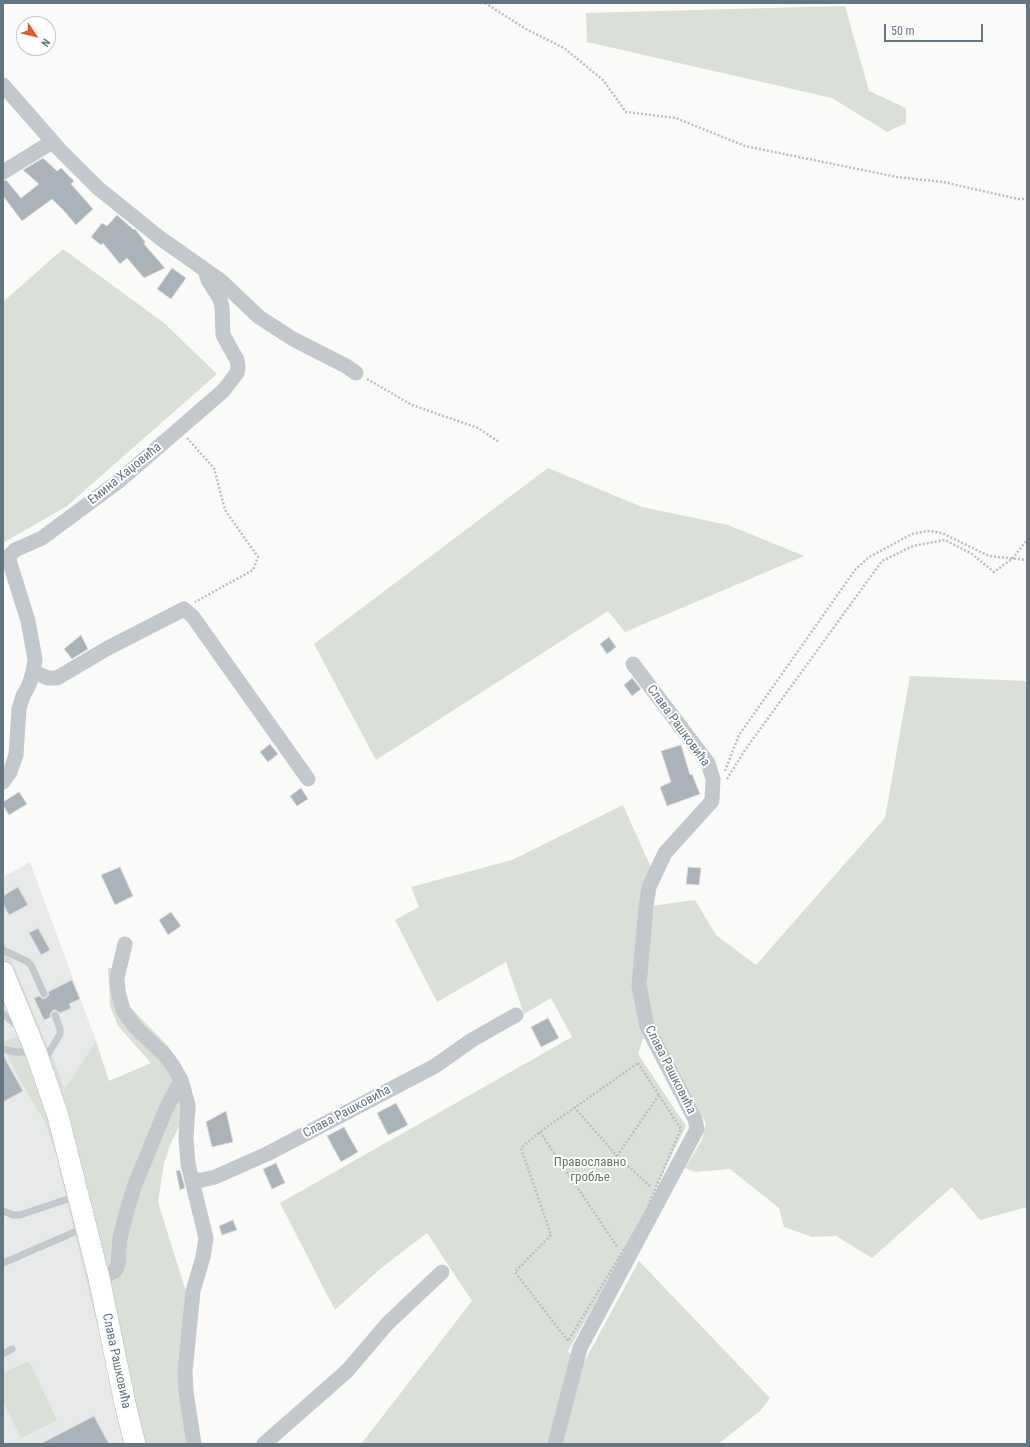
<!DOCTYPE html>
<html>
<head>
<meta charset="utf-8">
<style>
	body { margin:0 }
	#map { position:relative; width:1030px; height:1447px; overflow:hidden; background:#fafaf8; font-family:"Roboto Condensed",sans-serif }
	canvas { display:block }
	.frame { position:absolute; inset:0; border:4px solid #657683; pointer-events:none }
	.north { position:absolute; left:16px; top:16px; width:40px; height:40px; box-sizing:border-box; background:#fff; border:1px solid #c1c8cd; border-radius:50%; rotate:125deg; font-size:11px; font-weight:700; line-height:16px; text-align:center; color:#657683 }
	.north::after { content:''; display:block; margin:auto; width:14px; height:18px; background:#e4572e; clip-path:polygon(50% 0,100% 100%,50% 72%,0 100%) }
	.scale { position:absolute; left:884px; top:24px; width:99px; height:18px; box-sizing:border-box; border:2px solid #657683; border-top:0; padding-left:5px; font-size:12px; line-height:14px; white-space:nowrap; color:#657683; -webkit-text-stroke:3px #fff; paint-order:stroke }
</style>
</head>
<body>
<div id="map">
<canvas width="1030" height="1447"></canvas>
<div class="frame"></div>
<div class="north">N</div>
<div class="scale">50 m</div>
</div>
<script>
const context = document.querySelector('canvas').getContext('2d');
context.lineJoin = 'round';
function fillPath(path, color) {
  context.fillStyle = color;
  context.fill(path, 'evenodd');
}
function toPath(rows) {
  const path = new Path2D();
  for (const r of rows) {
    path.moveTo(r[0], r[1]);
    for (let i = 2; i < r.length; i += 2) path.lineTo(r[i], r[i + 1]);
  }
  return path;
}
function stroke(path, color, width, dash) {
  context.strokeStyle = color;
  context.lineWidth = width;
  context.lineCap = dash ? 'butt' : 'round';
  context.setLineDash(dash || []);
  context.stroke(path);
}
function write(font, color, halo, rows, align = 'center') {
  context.font = font + ' "Roboto Condensed",sans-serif';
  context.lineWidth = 4;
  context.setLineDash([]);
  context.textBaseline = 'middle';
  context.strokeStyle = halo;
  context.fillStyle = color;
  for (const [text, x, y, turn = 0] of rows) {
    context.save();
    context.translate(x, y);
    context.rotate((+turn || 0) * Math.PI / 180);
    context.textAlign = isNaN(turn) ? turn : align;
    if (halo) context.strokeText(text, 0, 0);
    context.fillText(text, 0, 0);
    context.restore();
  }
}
const built = toPath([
	[30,862,96,1041,65,1088,3,939,3,877],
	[3,998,20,1036,3,1041],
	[3,1046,15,1072,45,1123,55,1153,126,1444,3,1444]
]);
const green = toPath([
	[845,6,869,91,906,108,906,123,887,132,832,98,587,42,586,13],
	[63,249,164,323,217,374,67,506,3,543,3,302],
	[548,468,642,507,728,525,804,556,625,632,608,611,376,760,314,644],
	[910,676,1027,681,1027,1207,980,1220,952,1187,872,1258,836,1236,812,1237,784,1227,779,1208,730,1169,695,1172,685,1168,702,1140,706,1123,652,1025,645,989,651,906,695,900,716,935,756,965,885,818],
	[623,805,654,874,646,907,647,1027,638,1054,686,1126,623,1255,568,1351,582,1366,639,1261,770,1398,760,1411,718,1444,361,1444,472,1301,427,1233,380,1269,335,1310,280,1203,572,1037,551,998,524,1014,506,962,437,1002,395,920,419,907,411,887,512,860],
	[3,939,65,1088,96,1041,109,1081,151,1063,118,1026,110,1006,108,968,123,969,123,989,127,1004,168,1046,191,1086,193,1102,196,1113,184,1117,171,1143,164,1163,158,1202,186,1292,194,1444,126,1444,55,1153,45,1123,15,1072,3,1046,3,1041,20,1036,3,998],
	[29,1361,57,1420,21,1438,3,1401,3,1373]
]);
const building = toPath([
	[43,158,57,171,61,168,74,181,71,184,93,209,76,225,65,212,52,199,22,221,3,196,3,181,6,180,21,198,39,184,23,170,43,158],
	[117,215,134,230,135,229,145,242,144,244,165,268,144,278,127,258,120,264,103,243,101,245,91,237,102,223,107,226,117,215],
	[172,268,186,278,171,299,157,289,172,268],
	[81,635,88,649,72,659,64,649,81,635],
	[609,637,616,647,607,654,600,644,609,637],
	[632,678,641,689,632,696,624,685,632,678],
	[270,744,278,754,268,762,260,752,270,744],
	[681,745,690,775,692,774,700,794,667,806,660,787,671,782,661,751,681,745],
	[301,788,308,799,297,806,290,796,301,788],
	[19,792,27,804,9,815,3,805,3,802,19,792],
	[120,867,133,896,115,905,101,875,120,867],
	[688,867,701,868,699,885,686,884,688,867],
	[18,887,28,905,9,915,3,904,3,896,18,887],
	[171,912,181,926,168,935,159,920,171,912],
	[38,928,50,950,41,955,29,933,38,928],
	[72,980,80,999,69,1004,71,1008,60,1013,56,1010,53,1010,50,1014,51,1017,44,1020,34,998,39,996,43,999,46,998,49,995,48,992,72,980],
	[548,1018,559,1038,541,1047,531,1027,548,1018],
	[3,1055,23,1091,3,1102,3,1055],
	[396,1103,408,1125,388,1135,377,1113,396,1103],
	[226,1111,233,1142,212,1147,206,1122,226,1111],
	[344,1127,358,1152,341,1162,327,1136,344,1127],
	[276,1163,285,1183,272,1189,263,1169,276,1163],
	[180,1170,185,1188,180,1190,176,1171,180,1170],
	[233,1220,237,1230,222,1235,219,1226,233,1220],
	[94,1416,109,1444,40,1444,94,1416]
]);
const path = toPath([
	[485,3,526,29,564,48,603,80,626,112,676,118,745,146,897,177,943,182,1018,199,1027,199],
	[367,379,412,405,478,428,499,442],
	[187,438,214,468,225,510,258,557,253,570,195,602],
	[725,771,739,735,855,570,869,557,912,534,928,531,942,533,989,556,1027,560],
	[727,779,745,750,882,561,913,546,945,540,972,554,994,572,1012,559,1027,540],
	[638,1063,681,1129,642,1220,568,1341,515,1272,551,1235,521,1148,540,1132,638,1063],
	[574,1107,616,1155,651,1187],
	[540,1132,618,1248],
	[617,1156,659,1095]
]);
const lane = toPath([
	[3,950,28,962,31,965,44,994],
	[3,1014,18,1026],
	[3,1049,16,1052,34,1052],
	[43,1063,60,1034,60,1029,55,1015],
	[3,1211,13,1215,20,1215,77,1196],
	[3,1263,84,1228],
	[3,1354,12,1349]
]);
const street = toPath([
	[3,85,59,149,98,188,160,238,221,281,259,317,293,339,346,366,356,373],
	[3,172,52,142],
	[33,672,48,678,57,678,108,648,184,609,193,617,308,779],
	[3,782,10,772,16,755,19,709,23,696,29,685,33,672,35,659,28,621,9,560,10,555,15,550,42,538,119,481,223,391,237,373,238,367,237,360,223,335,222,307,220,299,208,280,205,270],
	[125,944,117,978,118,991,123,1010,136,1028,165,1055,173,1066,181,1080,188,1105,186,1138,188,1164,206,1238,203,1257,193,1291,185,1372,186,1392,194,1444],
	[192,1180,202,1180,215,1177,267,1154,435,1066,472,1040,516,1015],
	[99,1278,115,1271,118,1265,120,1238,128,1207,134,1187,166,1109,181,1080],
	[264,1444,347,1371,387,1324,442,1272],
	[555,1444,580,1348,697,1129,695,1119,647,1027,639,985,646,907,649,887,665,853,712,801,713,779,708,763,633,664]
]);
const secondary = toPath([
	[3,972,36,1052,58,1116,99,1278,126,1408,135,1444]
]);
const streetNames = [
	["Емина Хаџовића",125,474,-39],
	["Слава Рашковића",678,726,54],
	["Слава Рашковића",670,1070,63],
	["Слава Рашковића",347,1112,-28],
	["Слава Рашковића",116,1361,78]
];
const parkNames = [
	["Православно",590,1163],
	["гробље",590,1178]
];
fillPath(built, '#e8e9e9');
fillPath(green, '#dadfd7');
fillPath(building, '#aab3b9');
stroke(building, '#dcdcda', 1);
stroke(secondary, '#b3babf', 22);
stroke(path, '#bbbfc2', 2.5, [2, 2]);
stroke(lane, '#c3c8cc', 7);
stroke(street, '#c3c8cc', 15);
stroke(secondary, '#fff', 21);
write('13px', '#657683', '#fff', streetNames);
write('13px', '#687a64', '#fff', parkNames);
</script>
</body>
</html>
